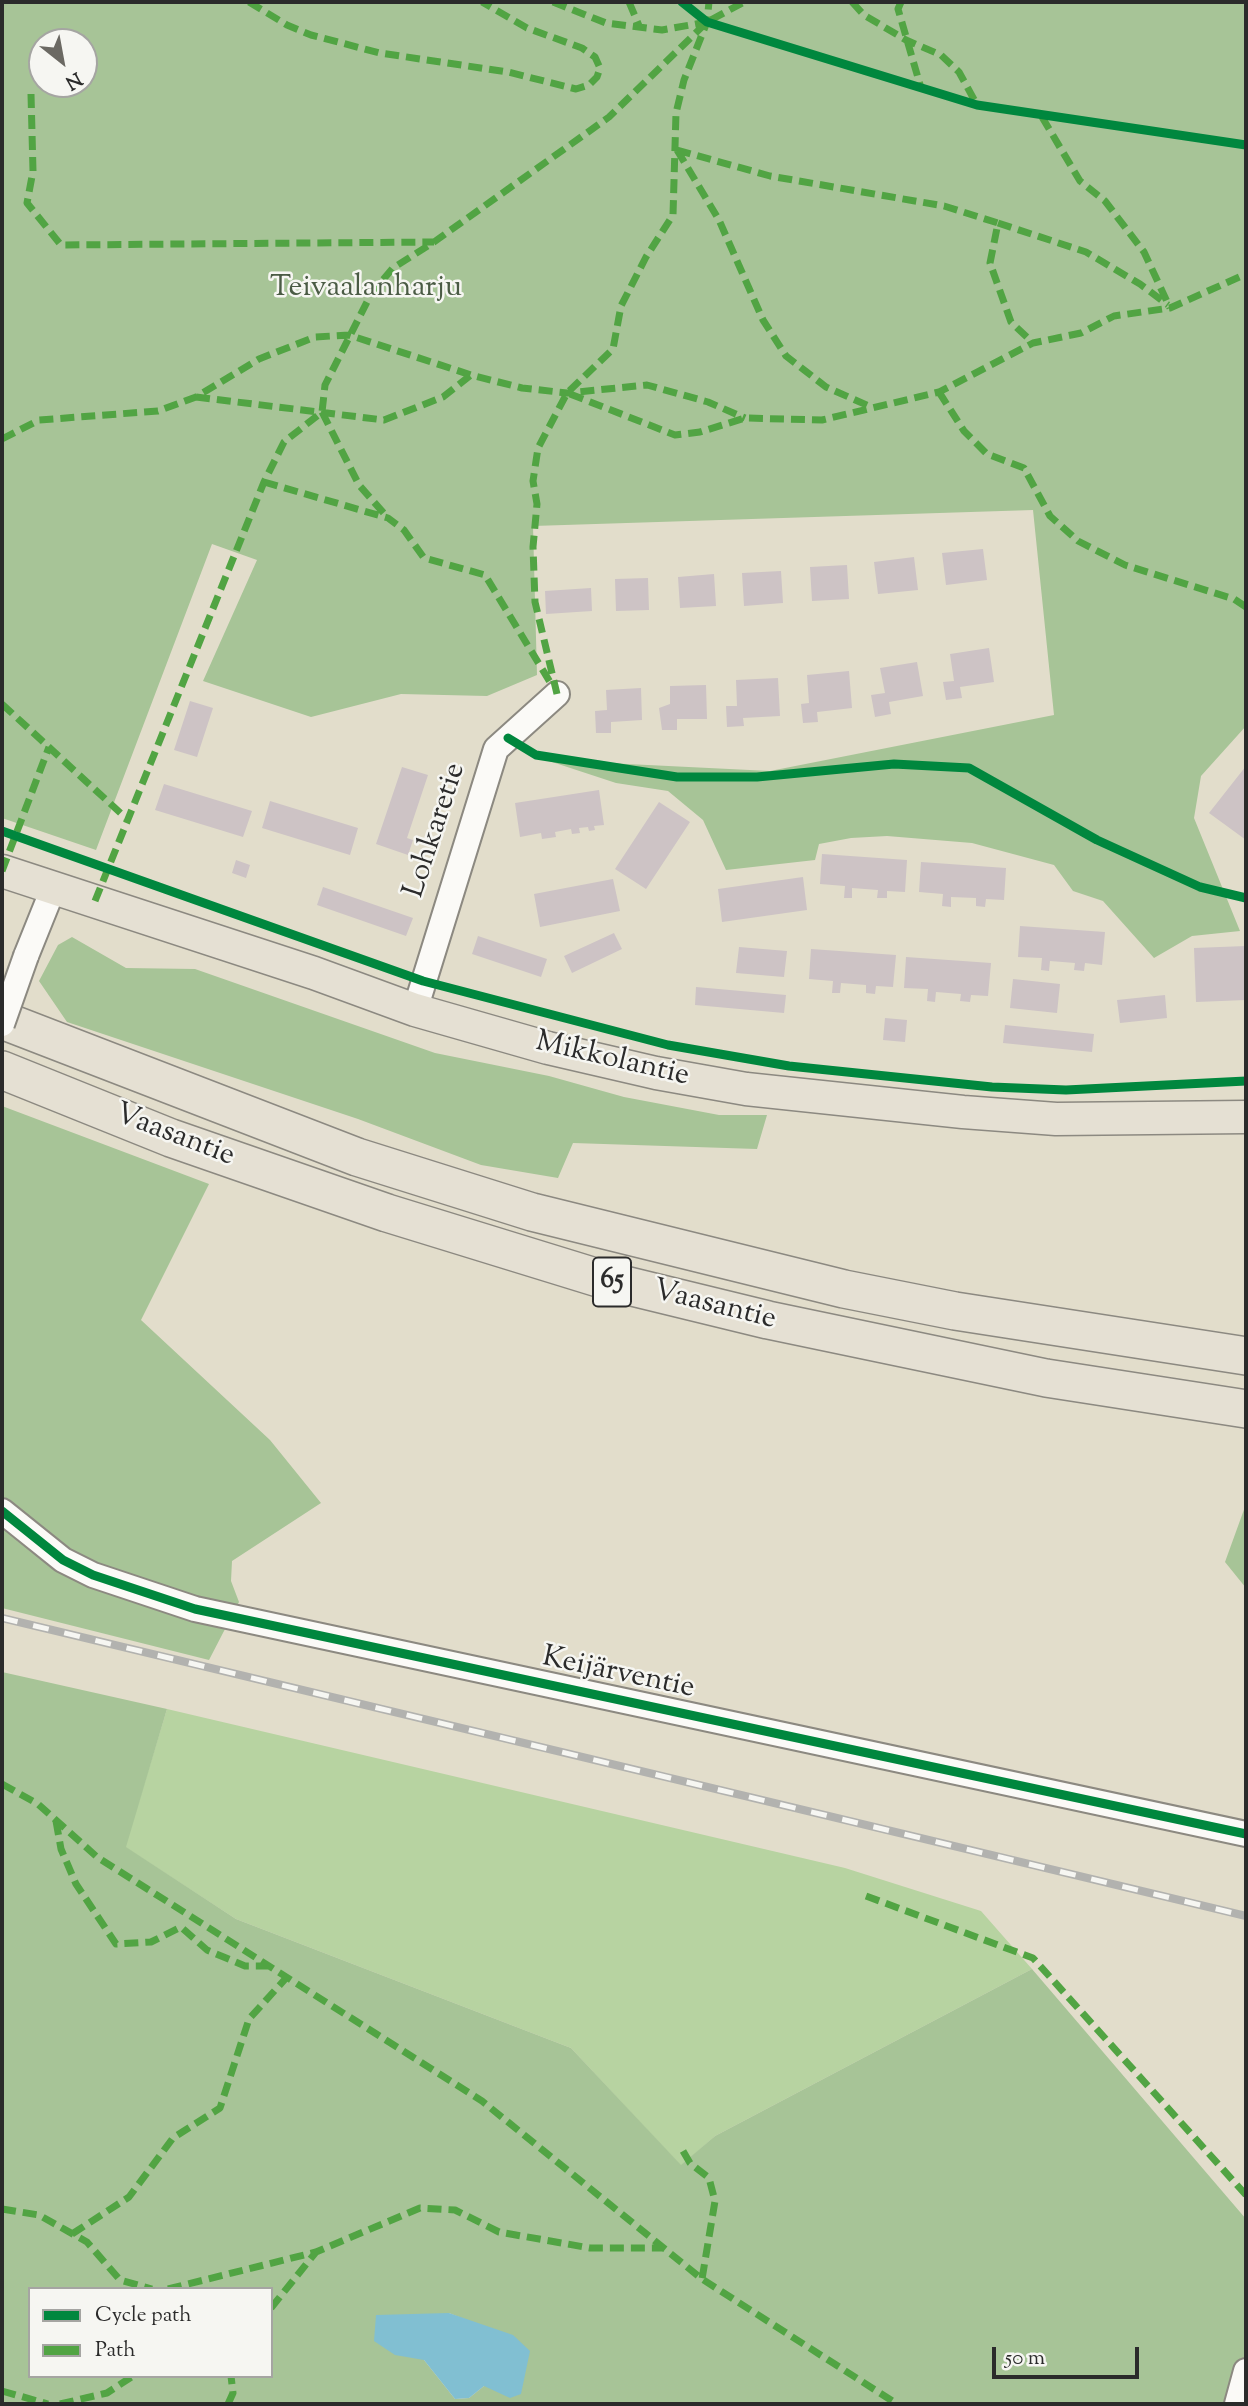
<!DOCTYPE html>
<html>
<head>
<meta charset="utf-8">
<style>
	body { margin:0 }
	#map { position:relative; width:1248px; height:2406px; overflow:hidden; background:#e2ddcb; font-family:"Sorts Mill Goudy",serif }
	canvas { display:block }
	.frame { position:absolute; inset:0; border:4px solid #2b2b2b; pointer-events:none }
	.legend { position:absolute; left:28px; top:2287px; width:245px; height:91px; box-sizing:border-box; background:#f6f6f2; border:2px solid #a5a5a2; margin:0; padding:9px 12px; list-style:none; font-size:21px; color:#2b2b2b }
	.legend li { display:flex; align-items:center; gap:14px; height:35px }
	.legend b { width:35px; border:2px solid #a5a5a2 }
	.north { position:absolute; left:28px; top:28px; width:70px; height:70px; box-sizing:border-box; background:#f6f6f2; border:2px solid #a5a5a2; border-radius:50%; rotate:149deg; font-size:19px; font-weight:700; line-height:28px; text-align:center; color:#2b2b2b }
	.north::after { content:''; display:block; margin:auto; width:24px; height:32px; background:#6b6963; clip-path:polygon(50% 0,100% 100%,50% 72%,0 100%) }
	.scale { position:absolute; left:992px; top:2347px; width:147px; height:32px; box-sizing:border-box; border:4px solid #2b2b2b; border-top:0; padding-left:9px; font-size:21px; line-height:24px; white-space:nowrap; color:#2b2b2b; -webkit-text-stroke:5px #f6f6f2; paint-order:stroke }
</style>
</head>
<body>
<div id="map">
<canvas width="1248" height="2406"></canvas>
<div class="frame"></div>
<ul class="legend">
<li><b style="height:9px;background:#00873e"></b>Cycle path</li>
<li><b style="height:9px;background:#51a443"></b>Path</li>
</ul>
<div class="north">N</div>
<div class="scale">50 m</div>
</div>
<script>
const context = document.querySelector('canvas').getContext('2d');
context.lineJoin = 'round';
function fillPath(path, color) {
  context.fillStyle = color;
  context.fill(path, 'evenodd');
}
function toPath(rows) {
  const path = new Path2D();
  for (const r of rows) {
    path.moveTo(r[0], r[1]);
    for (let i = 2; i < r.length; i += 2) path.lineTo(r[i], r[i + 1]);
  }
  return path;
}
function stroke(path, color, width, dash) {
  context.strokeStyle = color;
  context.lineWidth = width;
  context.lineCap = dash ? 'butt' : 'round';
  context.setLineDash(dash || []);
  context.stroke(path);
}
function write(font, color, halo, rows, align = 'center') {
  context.font = font + ' "Sorts Mill Goudy",serif';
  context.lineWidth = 5;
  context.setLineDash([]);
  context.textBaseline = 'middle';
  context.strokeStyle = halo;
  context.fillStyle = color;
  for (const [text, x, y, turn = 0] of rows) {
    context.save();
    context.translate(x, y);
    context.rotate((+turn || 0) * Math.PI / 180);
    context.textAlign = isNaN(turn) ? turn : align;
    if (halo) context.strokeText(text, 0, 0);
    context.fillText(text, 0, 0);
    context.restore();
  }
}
const green = toPath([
	[167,1709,845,1868,981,1911,1032,1969,715,2136,681,2166,571,2048,236,1919,125,1847]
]);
const forest = toPath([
	[2,2,1246,2,1246,726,1201,776,1194,818,1240,931,1192,936,1154,958,1103,901,1073,891,1054,865,972,843,887,836,851,838,819,844,815,860,726,870,703,820,668,791,616,783,546,760,770,771,1054,715,1033,510,533,526,537,675,487,696,401,694,311,717,203,681,257,560,212,544,96,850,2,818],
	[42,42,84,42,84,84,42,84],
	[72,937,126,968,195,969,435,1053,549,1076,624,1097,719,1115,767,1115,757,1149,573,1143,558,1178,481,1165,358,1119,67,1022,39,981,58,945],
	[2,1106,209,1184,141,1320,270,1440,321,1503,232,1561,231,1581,239,1602,209,1660,2,1608],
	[1246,1504,1246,1588,1225,1562],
	[2,1672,167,1709,126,1847,236,1919,571,2048,681,2165,715,2136,1032,1969,1246,2219,1246,2404,2,2404],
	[30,2289,271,2289,271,2376,30,2376],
	[449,2313,479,2325,484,2386,469,2398,455,2399,424,2360]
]);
const water = toPath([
	[449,2313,513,2335,530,2351,521,2394,510,2398,484,2386,469,2398,455,2399,424,2360,395,2355,374,2341,376,2315]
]);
const building = toPath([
	[983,549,987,580,946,585,942,553],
	[914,557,918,590,878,594,874,562],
	[847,565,849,599,812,601,810,567],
	[781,571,783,603,744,606,742,573],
	[714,574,716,606,680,608,678,577],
	[648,578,649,610,616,611,615,579],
	[591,588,592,611,546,614,545,591],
	[989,648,994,682,960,687,962,698,946,700,943,682,954,681,950,654],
	[917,662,923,696,889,702,891,714,875,717,871,695,885,693,880,668],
	[849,671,852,708,817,712,818,722,803,723,801,704,809,703,807,675],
	[778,678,780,716,743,718,744,726,727,727,726,706,737,706,736,680],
	[706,685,707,719,677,719,677,730,662,730,659,708,670,704,670,686],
	[641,688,642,720,611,722,611,733,596,733,595,711,607,710,606,690],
	[190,701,213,708,197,757,174,750],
	[1246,766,1246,840,1209,813],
	[402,767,428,775,407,838,413,840,408,855,376,844],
	[164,784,252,811,243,837,155,810],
	[599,790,604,825,594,826,595,830,589,831,588,827,579,828,580,833,572,834,571,829,555,832,556,837,542,839,541,833,520,837,515,803],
	[270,801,358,828,350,855,262,828],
	[659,802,690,822,646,889,615,869],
	[822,854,907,860,905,892,887,891,887,898,877,898,878,890,852,888,852,898,844,898,845,886,820,884],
	[236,860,250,865,246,878,232,873],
	[921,862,1006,868,1004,900,986,899,985,907,976,906,976,898,951,897,951,907,942,906,943,894,919,892],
	[803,877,807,910,722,922,718,889],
	[613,879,620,911,540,927,534,894],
	[323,887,413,918,406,936,317,905],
	[1020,926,1105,932,1102,965,1085,963,1084,971,1074,970,1075,963,1050,961,1049,971,1041,970,1042,958,1018,957],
	[614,933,622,949,572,973,564,956],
	[478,936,547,959,541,977,472,954],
	[1246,946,1246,1000,1196,1002,1194,948],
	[739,947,787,951,784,977,736,973],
	[811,949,896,955,893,987,876,986,875,994,866,993,866,985,841,983,840,993,832,993,833,981,809,979],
	[906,957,991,963,988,996,971,995,970,1002,960,1001,961,994,936,992,935,1002,927,1001,928,989,904,988],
	[1013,979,1060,984,1057,1013,1010,1008],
	[696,987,786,995,784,1013,695,1005],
	[1165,995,1167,1018,1120,1023,1117,1000],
	[885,1018,907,1020,905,1042,883,1040],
	[1005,1025,1094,1034,1092,1052,1003,1043]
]);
const minor = toPath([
	[26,956,53,889],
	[415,1010,496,749,557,694],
	[2,1511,63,1560,93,1575,195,1609,1246,1834],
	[1237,2404,1246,2371]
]);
const major = toPath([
	[2,871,314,973,415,1010,548,1048,656,1073,746,1089,963,1112,1056,1119,1246,1117]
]);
const highway = toPath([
	[2,1020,357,1157,532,1212,844,1289,955,1311,1246,1356],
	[2,1070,171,1138,387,1213,608,1281,768,1320,1046,1378,1246,1409]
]);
const rail = toPath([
	[2,1618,1246,1916]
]);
const minorBridge = toPath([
	[2,1024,26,956]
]);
const quiet = toPath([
	[249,2,287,25,311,35,380,53,508,72,576,89,589,85,597,77,600,68,595,57,582,48,527,28,482,2],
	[553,2,606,23,662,30,707,22],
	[629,2,640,28],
	[852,2,864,15,906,40,941,55,959,72,977,105],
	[901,2,898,9,921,88],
	[31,94,33,171,27,203,61,245,434,242],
	[1042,117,1080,181,1105,201,1144,252,1170,308],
	[677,150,770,176,944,206,998,223,990,263,1011,322,1033,343],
	[677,150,719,220,763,320,786,356,826,387,869,406],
	[998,223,1086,252,1140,284,1168,305],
	[939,392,964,431,987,454,1024,468,1050,516,1078,541,1125,565,1234,599,1246,607],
	[570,394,675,435,700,432,745,418,822,420,939,392,1033,343,1081,333,1114,316,1170,308,1246,274],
	[196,397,384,420,443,397,471,375],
	[322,412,359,485,388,518],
	[2,439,39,420,158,411,196,397,259,359,315,337,349,335,471,375,522,388,567,393,647,385,708,402,745,418],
	[264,482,388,518,404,530,424,558,485,575,550,682],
	[557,694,535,602,533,547,537,504,533,481,538,448,567,393,613,349,621,306,646,257,673,215,676,113,684,80,707,22,709,2],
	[2,704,127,819],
	[2,871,49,747],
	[95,901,264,482,284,442,322,412,325,385,371,294,393,268,434,242,609,117,707,22,744,2],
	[2,1784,38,1804,97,1857,482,2101,702,2279,897,2404],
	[56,1821,61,1849,76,1884,116,1944,151,1942,181,1927,207,1950,245,1966,269,1966],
	[866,1896,1033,1958,1246,2195],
	[683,2151,690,2163,709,2178,715,2201,702,2279],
	[2,2209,39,2215,87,2242,120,2280,152,2289],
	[72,2234,129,2197,173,2138,220,2108,249,2019,287,1977],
	[168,2289,316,2252,420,2208,455,2210,499,2232,590,2248,664,2248],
	[271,2308,316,2252],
	[2,2391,48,2404],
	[60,2404,107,2393,133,2376],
	[228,2404,233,2393,231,2376]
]);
const cycleway = toPath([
	[682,2,707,22,977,105,1246,145],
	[508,738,536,755,677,777,757,777,894,764,969,768,1097,840,1200,887,1246,898],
	[2,831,423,981,668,1045,789,1066,992,1087,1066,1090,1246,1081],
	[2,1511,63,1560,93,1575,195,1609,1246,1834]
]);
const shields = [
	[612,1282,38]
];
const shieldNames = [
	["65",612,1282]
];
const parkNames = [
	["Teivaalanharju",366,290]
];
const streetNames = [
	["Lohkaretie",437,831,-72],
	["Mikkolantie",612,1061,13],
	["Vaasantie",174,1137,21],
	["Vaasantie",714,1307,14],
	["Keijärventie",618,1675,12]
];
fillPath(green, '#b7d3a1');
fillPath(forest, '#a7c497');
fillPath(water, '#81bfd2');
fillPath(building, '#cdc3c5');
stroke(minor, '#8c8981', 28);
stroke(major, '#8c8981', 35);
stroke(highway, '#8c8981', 40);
stroke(minor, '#fbfaf7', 24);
stroke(major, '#e5e0d3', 32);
stroke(highway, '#e5e0d3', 37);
stroke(rail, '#b2b2af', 8);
stroke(rail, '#f6f6f2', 5, [16]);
stroke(minorBridge, '#8c8981', 28, []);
stroke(minorBridge, '#fbfaf7', 24);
stroke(quiet, '#51a443', 7, [14, 7]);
stroke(cycleway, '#00873e', 9);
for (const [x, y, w] of shields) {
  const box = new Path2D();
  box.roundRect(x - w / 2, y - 24.5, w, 49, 5);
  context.fillStyle = '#f6f6f2';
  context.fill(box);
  stroke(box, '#2b2b2b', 2);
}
write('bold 28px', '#2b2b2b', null, shieldNames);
write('30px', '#4a5b44', '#f6f6f2', parkNames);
write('30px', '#2b2b2b', '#f6f6f2', streetNames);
</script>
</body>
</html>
